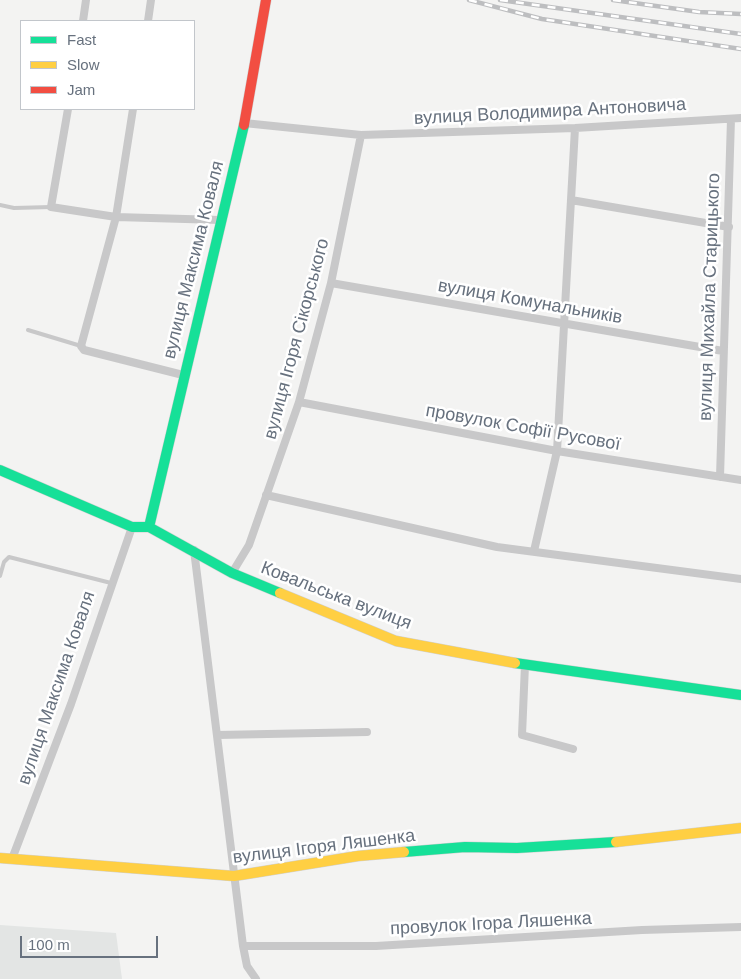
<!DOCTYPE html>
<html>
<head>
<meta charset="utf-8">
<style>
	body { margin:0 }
	#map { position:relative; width:741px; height:979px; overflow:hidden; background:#f3f3f2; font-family:Arial,sans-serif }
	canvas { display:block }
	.legend { position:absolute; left:20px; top:20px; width:175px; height:90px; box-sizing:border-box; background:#fff; border:1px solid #c2c6cb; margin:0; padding:6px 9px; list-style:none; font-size:15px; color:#67717e }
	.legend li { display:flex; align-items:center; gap:10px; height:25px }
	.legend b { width:25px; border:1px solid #c2c6cb }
	.scale { position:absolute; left:20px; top:936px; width:138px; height:22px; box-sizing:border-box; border:2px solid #67717e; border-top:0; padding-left:6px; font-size:15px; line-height:18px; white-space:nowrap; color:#67717e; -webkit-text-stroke:4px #fff; paint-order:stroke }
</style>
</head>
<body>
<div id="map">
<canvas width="741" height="979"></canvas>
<ul class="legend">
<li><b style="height:6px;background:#16e098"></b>Fast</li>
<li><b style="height:6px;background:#ffcf43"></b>Slow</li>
<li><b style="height:6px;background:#f24e42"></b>Jam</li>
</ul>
<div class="scale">100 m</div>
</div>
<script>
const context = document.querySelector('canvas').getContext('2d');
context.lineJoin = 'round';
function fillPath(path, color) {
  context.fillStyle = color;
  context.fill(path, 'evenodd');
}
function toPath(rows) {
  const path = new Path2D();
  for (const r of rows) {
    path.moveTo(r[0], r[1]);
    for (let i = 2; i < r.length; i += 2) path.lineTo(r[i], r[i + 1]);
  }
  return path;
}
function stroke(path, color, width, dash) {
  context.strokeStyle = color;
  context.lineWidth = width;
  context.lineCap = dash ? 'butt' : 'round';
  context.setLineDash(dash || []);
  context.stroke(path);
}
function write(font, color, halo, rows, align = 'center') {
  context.font = font + ' Arial,sans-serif';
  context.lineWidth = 5;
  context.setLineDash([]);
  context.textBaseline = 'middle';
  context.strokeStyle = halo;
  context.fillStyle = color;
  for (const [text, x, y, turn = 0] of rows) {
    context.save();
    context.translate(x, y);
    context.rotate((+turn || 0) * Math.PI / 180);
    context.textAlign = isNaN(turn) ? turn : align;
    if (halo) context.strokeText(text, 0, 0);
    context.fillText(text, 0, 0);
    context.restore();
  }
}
const built = toPath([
	[0,925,116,933,122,979,0,979]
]);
const lane = toPath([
	[0,205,14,208,51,207],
	[28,330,81,346],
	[0,576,4,562,9,557,111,583]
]);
const street = toPath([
	[83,21,86,0],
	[148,21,151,0],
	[68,109,51,207,116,217,220,220],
	[133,109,116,217,81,346,84,350,183,375],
	[244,123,361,135,575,128,741,118],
	[571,200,729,227],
	[331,283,723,351],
	[299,402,557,451,741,480],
	[720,477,731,119],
	[266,495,497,547,741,579],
	[194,550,243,946,247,966,256,979],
	[534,551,557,451,575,128],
	[232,573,249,545,299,402,331,283,361,135],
	[525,665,522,735,573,749],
	[218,735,367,732],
	[12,859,71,704,132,527],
	[243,946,376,946,642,930,741,927]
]);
const fast = toPath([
	[0,470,132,527,149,527,232,573,280,593],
	[149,527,244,125],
	[515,663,741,695],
	[404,852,465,847,517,848,616,842]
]);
const slow = toPath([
	[280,593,396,641,515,663],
	[616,842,741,828],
	[0,858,234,876,358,856,404,852]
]);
const jam = toPath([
	[244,125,266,0]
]);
const rail = toPath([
	[469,0,542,19,741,49],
	[500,0,741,34],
	[613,0,699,12,741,14]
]);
const streetNames = [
	["вулиця Володимира Антоновича",550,112,-3],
	["вулиця Максима Коваля",194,260,-76],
	["вулиця Михайла Старицького",710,297,-88],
	["вулиця Комунальників",530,302,10],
	["вулиця Ігоря Сікорського",297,339,-75],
	["провулок Софії Русової",523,428,10],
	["Ковальська вулиця",336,596,21],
	["вулиця Максима Коваля",57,688,-71],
	["вулиця Ігоря Ляшенка",324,847,-7],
	["провулок Ігора Ляшенка",491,924,-3]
];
fillPath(built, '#e3e5e4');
stroke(fast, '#d0d0d0', 11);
stroke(slow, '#d0d0d0', 11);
stroke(jam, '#d0d0d0', 11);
stroke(lane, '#c8c8c9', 4);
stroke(street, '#c8c8c9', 8);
stroke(fast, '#16e098', 10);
stroke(slow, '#ffcf43', 10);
stroke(jam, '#f24e42', 10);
stroke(rail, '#bdbec0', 4.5);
stroke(rail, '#fff', 2.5, [8]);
write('18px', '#67717e', '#fff', streetNames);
</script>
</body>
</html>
